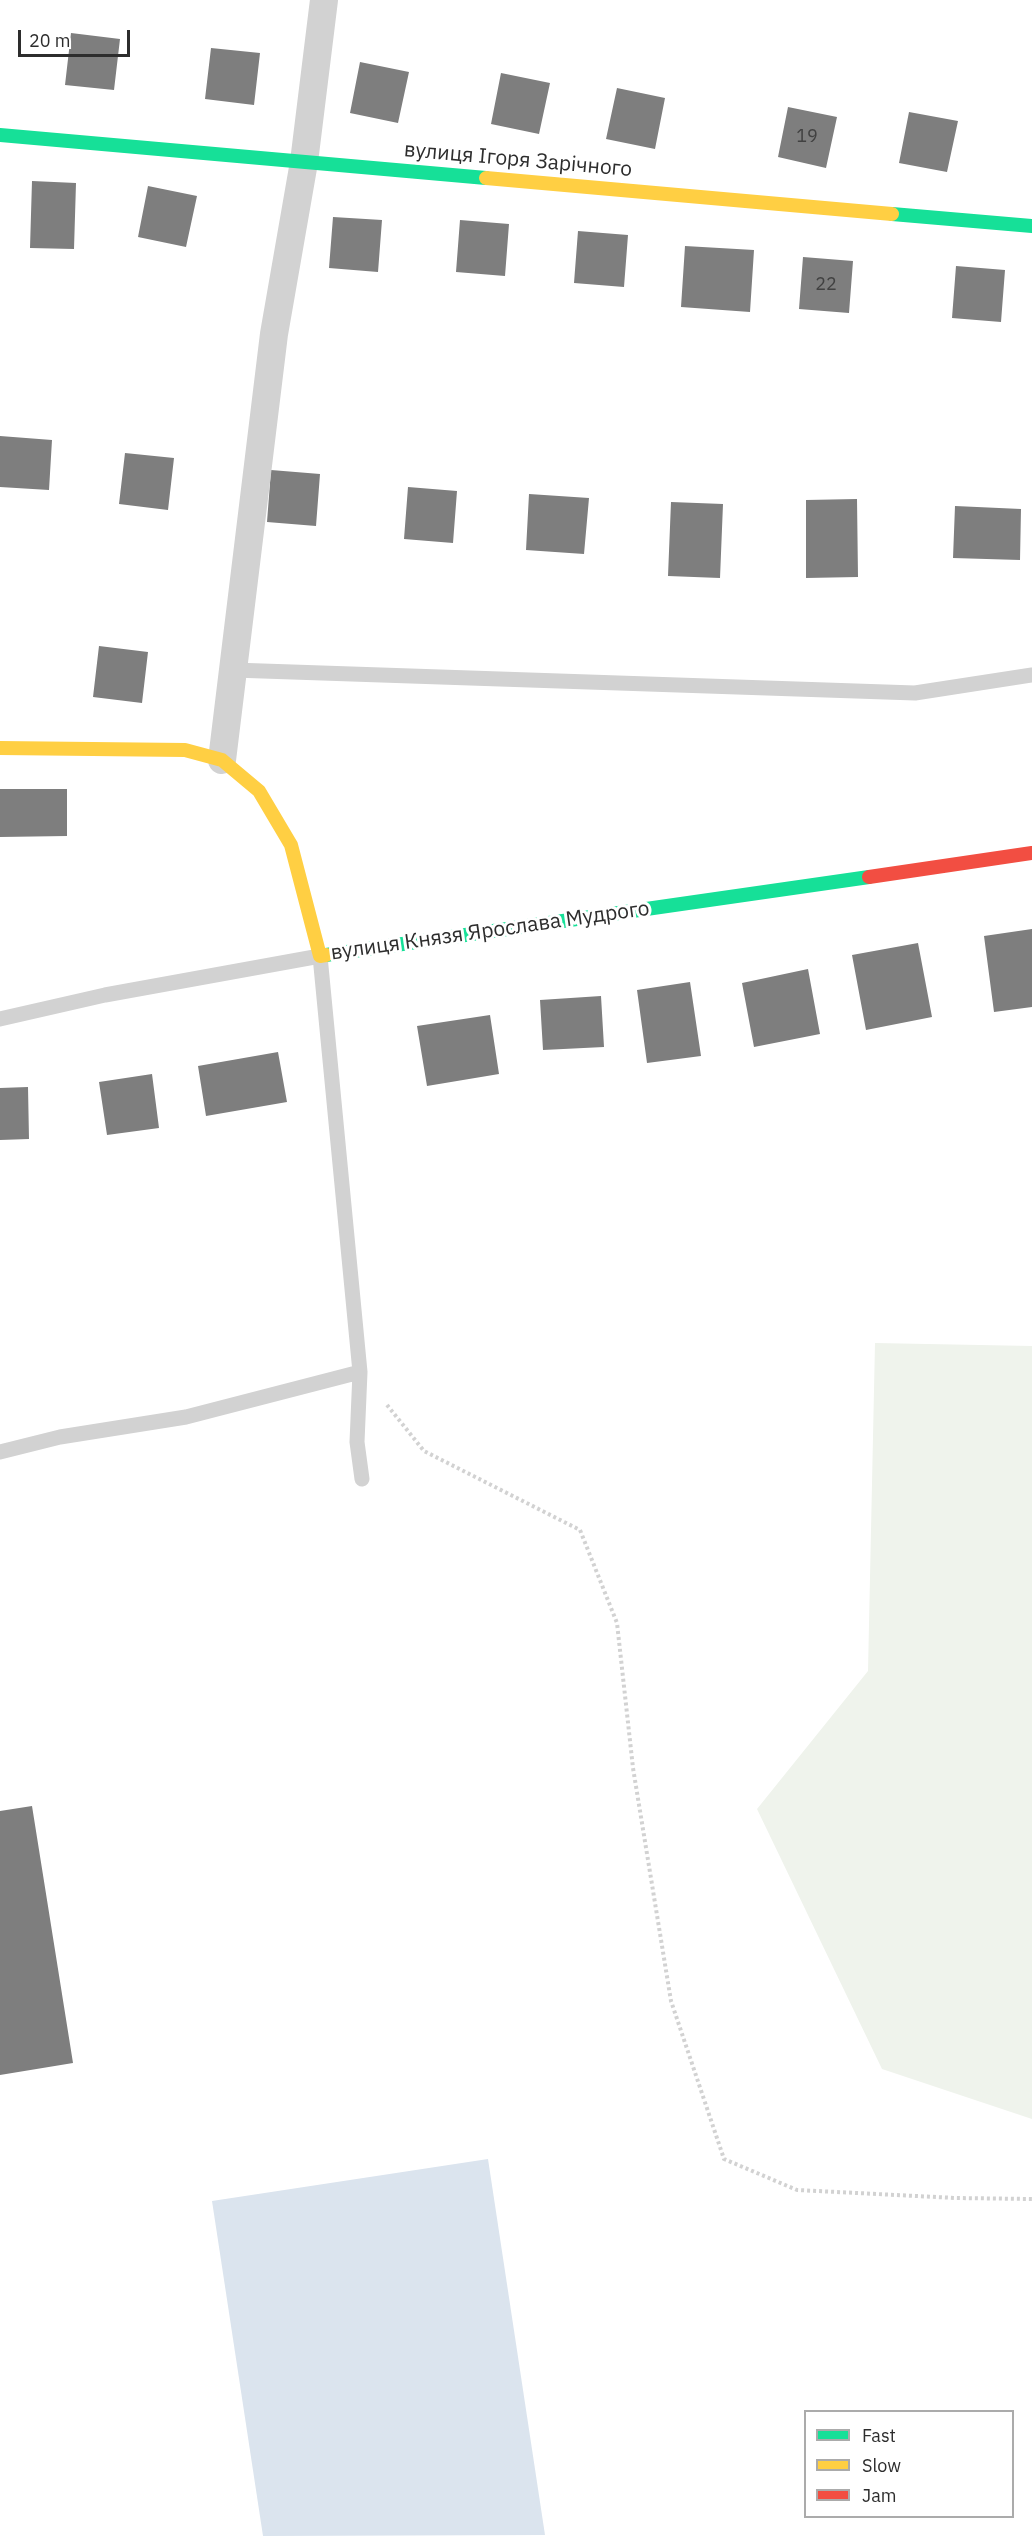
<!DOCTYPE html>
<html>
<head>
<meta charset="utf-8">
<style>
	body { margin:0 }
	#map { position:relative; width:1032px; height:2536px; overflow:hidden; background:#fff; font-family:"IBM Plex Sans",sans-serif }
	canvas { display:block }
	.legend { position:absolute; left:804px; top:2410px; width:210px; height:108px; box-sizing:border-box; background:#fff; border:2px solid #ababab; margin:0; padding:8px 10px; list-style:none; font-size:18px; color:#2d2d2d }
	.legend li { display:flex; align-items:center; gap:12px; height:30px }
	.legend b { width:30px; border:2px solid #ababab }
	.scale { position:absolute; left:18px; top:30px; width:112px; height:27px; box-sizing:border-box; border:3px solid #2d2d2d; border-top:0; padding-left:8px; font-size:18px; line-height:21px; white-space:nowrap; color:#2d2d2d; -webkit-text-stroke:4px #fff; paint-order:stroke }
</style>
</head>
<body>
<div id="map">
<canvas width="1032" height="2536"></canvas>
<ul class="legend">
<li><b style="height:8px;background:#16e098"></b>Fast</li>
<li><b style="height:8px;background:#ffcf43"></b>Slow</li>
<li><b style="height:8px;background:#f24e42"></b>Jam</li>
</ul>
<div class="scale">20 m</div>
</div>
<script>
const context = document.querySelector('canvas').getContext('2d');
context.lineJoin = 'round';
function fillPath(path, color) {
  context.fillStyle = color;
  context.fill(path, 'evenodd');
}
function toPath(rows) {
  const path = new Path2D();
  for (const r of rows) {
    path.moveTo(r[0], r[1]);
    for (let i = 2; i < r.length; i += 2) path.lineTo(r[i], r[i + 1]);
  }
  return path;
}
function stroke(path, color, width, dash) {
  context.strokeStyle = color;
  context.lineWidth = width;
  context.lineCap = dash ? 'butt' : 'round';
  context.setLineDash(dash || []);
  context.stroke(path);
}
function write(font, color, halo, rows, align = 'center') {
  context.font = font + ' "IBM Plex Sans",sans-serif';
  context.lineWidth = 6;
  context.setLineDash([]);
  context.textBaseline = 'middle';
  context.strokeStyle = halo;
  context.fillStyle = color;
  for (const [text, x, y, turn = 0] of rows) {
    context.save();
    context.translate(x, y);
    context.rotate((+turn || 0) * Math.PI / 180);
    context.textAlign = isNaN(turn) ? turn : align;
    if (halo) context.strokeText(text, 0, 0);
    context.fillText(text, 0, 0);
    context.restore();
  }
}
const green = toPath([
	[875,1343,1032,1346,1032,2119,882,2069,757,1809,868,1671]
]);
const water = toPath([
	[488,2159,545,2535,263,2536,212,2201]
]);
const building = toPath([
	[71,33,120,39,114,90,65,85],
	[211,48,260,53,254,105,205,99],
	[360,62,409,72,398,123,350,113],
	[501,73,550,83,539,134,491,124],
	[617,88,665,98,655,149,606,139],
	[788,107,837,117,826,168,778,157],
	[909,112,958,121,947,172,899,163],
	[32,181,76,183,74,249,30,248],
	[148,186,197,196,186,247,138,237],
	[333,217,382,220,378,272,329,268],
	[460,220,509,224,505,276,456,272],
	[578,231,628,235,624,287,574,283],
	[685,246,754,250,750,312,681,307],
	[803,257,853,261,849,313,799,309],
	[956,266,1005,270,1001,322,952,318],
	[0,436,52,440,49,490,0,487],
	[125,453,174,458,168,510,119,504],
	[271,470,320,474,316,526,267,522],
	[408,487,457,491,453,543,404,539],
	[529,494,589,498,584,554,526,550],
	[857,499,858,577,806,578,806,500],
	[671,502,723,504,720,578,668,576],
	[955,506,1021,509,1020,560,953,558],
	[99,646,148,652,142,703,93,697],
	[0,789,67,789,67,836,0,837],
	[1032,929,1032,1007,994,1012,984,936],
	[918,943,932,1017,866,1030,852,955],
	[808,969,820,1034,754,1047,742,983],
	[690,982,701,1056,647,1063,637,990],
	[601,996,604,1047,543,1050,540,1000],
	[490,1015,499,1074,427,1086,417,1026],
	[278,1052,287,1102,206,1116,198,1066],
	[152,1074,159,1128,107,1135,99,1082],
	[28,1087,29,1139,0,1140,0,1088],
	[32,1806,73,2063,0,2075,0,1811]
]);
const path = toPath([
	[387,1405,424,1451,580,1530,617,1623,633,1768,671,2001,724,2159,797,2190,956,2198,1032,2199]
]);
const lane = toPath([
	[233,670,915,693,1032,675],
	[0,1019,105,995,320,956,360,1372,357,1442,362,1479],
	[0,1452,60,1437,186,1417,360,1372]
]);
const street = toPath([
	[222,760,274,334,304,162,324,0]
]);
const fast = toPath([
	[0,135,486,178],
	[892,214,1032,226],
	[326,955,869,877]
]);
const slow = toPath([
	[486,178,892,214],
	[0,748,185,750,222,760,259,791,291,845,320,956,326,955]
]);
const jam = toPath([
	[869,877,1032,853]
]);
const numberNames = [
	["19",807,137],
	["22",826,285]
];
const streetNames = [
	["вулиця Ігоря Зарічного",518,160,5],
	["вулиця Князя Ярослава Мудрого",490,931,-8]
];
fillPath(green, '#eff3ec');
fillPath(water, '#dbe4ee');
fillPath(building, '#7e7e7e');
stroke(path, '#d2d2d2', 4, [3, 3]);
stroke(lane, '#d2d2d2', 15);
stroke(street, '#d2d2d2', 28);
stroke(fast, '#16e098', 14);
stroke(slow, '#ffcf43', 14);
stroke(jam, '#f24e42', 14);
write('18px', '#414141', null, numberNames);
write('21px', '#2d2d2d', '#fff', streetNames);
</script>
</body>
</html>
